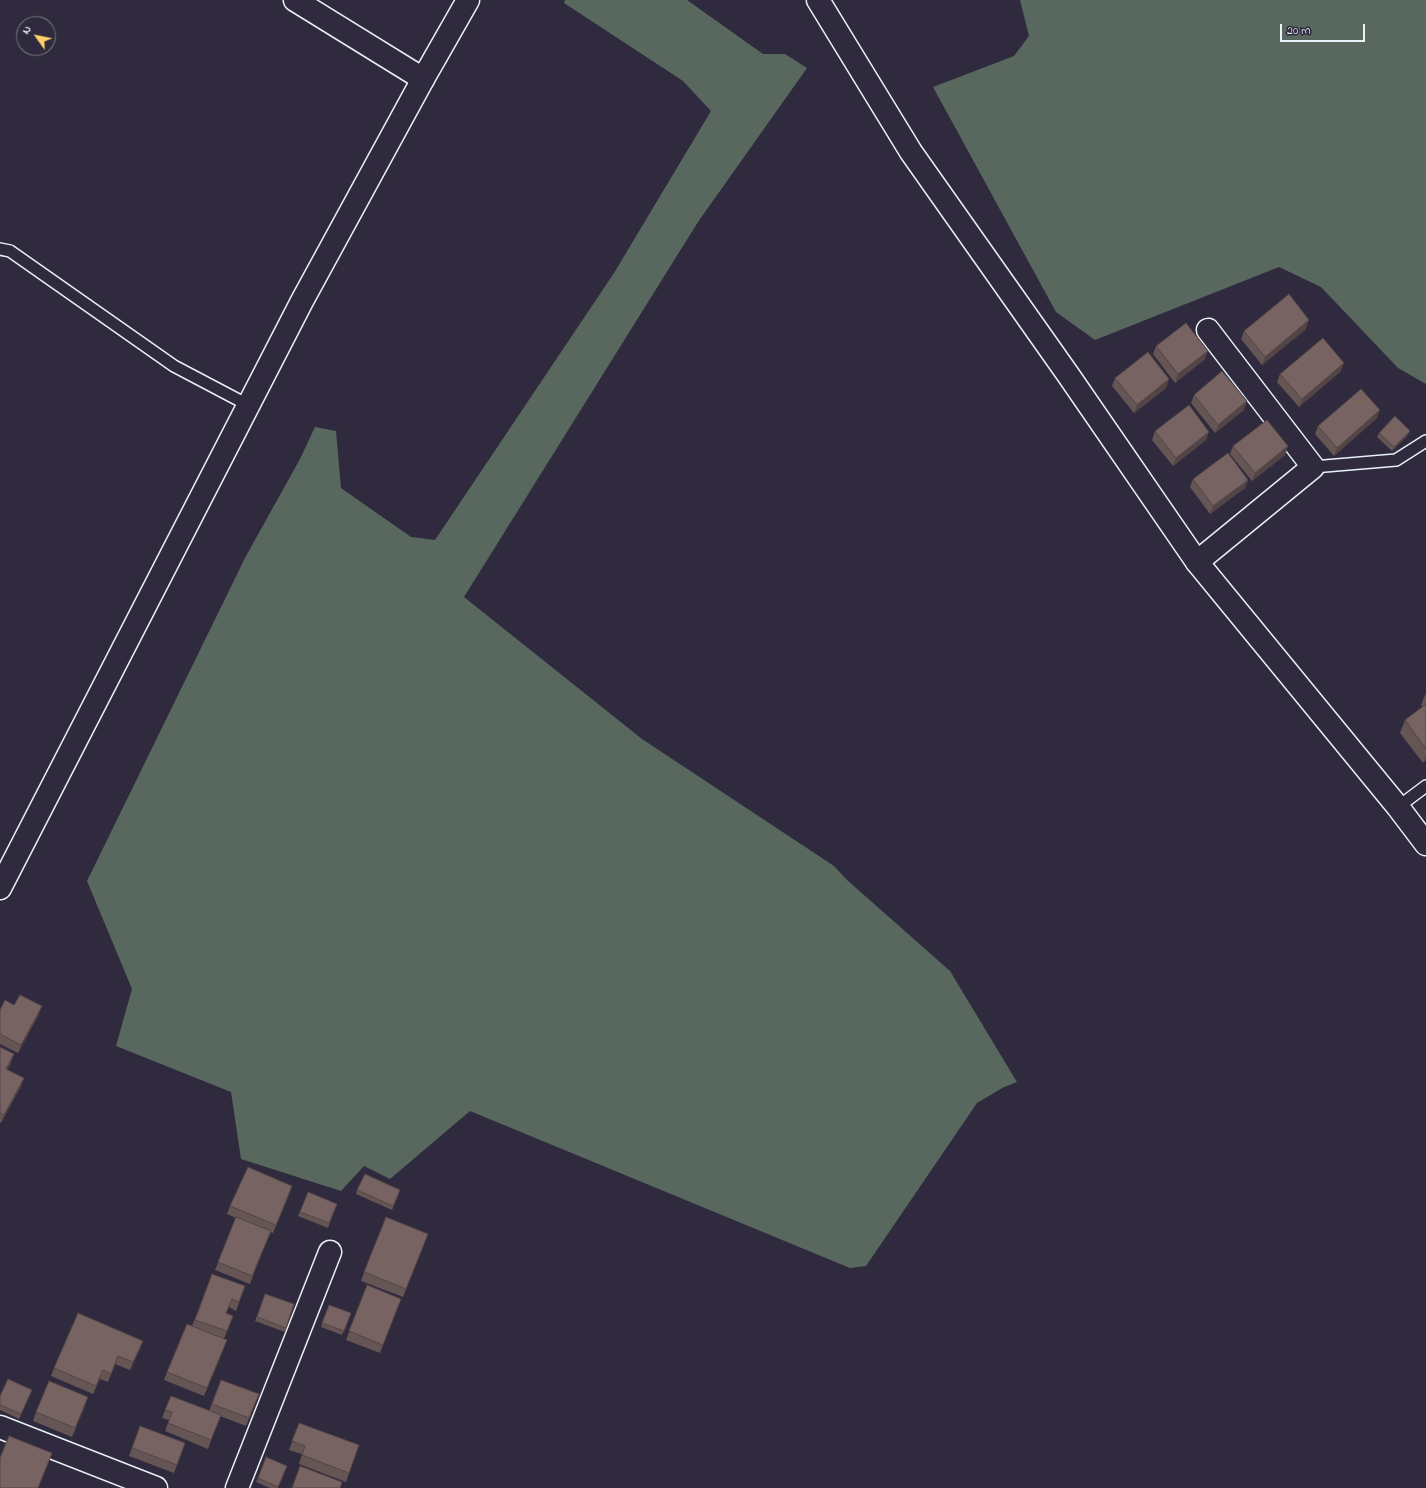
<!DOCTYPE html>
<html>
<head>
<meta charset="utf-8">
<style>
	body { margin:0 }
	#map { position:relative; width:1426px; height:1488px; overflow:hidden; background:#2f2a3d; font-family:"Indie Flower",sans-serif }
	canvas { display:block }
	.north { position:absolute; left:16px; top:16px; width:40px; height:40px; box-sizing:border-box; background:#2f2a3d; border:1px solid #797a88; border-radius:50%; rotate:303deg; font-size:11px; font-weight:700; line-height:16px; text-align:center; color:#e8f1f8 }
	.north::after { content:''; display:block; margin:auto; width:14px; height:18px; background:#ffd166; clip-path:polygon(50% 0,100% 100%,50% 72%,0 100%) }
	.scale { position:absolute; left:1280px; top:24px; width:85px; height:18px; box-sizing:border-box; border:2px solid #e8f1f8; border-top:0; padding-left:5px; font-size:12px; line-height:14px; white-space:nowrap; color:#e8f1f8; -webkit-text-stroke:3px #2f2a3d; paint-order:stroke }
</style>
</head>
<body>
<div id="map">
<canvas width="1426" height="1488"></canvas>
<div class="north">N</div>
<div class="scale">20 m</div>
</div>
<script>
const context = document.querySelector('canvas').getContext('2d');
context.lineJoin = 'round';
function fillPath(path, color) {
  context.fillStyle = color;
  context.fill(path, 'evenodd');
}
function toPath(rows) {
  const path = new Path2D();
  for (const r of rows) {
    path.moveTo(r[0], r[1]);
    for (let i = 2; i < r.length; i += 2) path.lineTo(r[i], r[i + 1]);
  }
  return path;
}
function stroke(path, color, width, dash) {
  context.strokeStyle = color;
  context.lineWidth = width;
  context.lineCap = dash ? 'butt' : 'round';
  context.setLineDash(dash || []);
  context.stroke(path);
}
const green = toPath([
	[565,0,687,0,763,54,785,54,807,68,698,222,464,597,642,739,834,866,847,880,950,971,1017,1082,1004,1087,977,1103,866,1266,850,1268,470,1111,390,1179,364,1166,341,1191,241,1159,231,1092,116,1046,132,989,87,881,246,556,300,459,315,427,336,431,341,488,411,537,435,540,614,273,711,111,683,81,564,3],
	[1020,0,1426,0,1426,384,1398,368,1321,287,1279,267,1095,340,1056,312,933,87,1014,56,1029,36]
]);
const service = toPath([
	[0,249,10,251,174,366,248,405],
	[1313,467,1396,460,1426,441],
	[1398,807,1426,786]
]);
const minor = toPath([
	[295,0,423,79],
	[1197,562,1313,467,1208,330],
	[0,1427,156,1488],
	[237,1488,330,1252]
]);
const tertiary = toPath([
	[818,0,911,152,1069,376,1197,562,1398,807,1426,844],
	[0,888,302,301,423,79,468,0]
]);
const wall = toPath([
	[1306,329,1262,365,1241,339,1244,331],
	[1156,346,1205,359,1175,383,1153,354],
	[1341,371,1299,407,1277,382,1280,374],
	[1115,378,1169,379,1166,388,1134,413,1112,386],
	[1194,395,1244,410,1215,433,1191,403],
	[1377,418,1334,456,1315,434,1318,426],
	[1155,431,1206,440,1173,466,1152,440],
	[1410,431,1408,435,1392,451,1377,437,1379,433],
	[1233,446,1288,446,1285,455,1252,481,1230,454],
	[1193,479,1248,480,1245,488,1210,514,1190,487],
	[1426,693,1426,760,1423,763,1400,733,1405,720,1423,707,1421,705],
	[14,1005,39,1014,18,1053,0,1044,0,1010],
	[0,1047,11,1063,7,1070,24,1078,21,1086,1,1123,0,1122],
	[357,1190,399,1194,392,1210,356,1194],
	[308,1192,337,1204,328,1228,298,1216],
	[289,1195,273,1233,270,1232,250,1284,215,1270,236,1218,227,1214,230,1206],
	[425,1242,403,1297,361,1281,364,1272],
	[212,1274,245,1286,236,1311,229,1307,226,1313,233,1316,224,1339,227,1340,204,1396,164,1380,167,1372,192,1326],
	[367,1285,401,1299,380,1353,346,1340],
	[265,1294,294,1304,285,1332,255,1321],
	[351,1313,342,1335,321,1327,322,1323],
	[140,1349,130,1370,115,1364,108,1382,100,1379,93,1394,51,1376,54,1368],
	[221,1380,259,1394,246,1426,220,1416,208,1449,165,1431,169,1420,162,1418,171,1396,209,1411],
	[32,1390,19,1419,0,1410,0,1396],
	[85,1406,72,1437,33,1421,36,1412],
	[299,1423,359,1445,346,1482,299,1464,302,1454,289,1450],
	[140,1426,185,1443,174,1473,129,1456],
	[287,1466,278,1488,270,1488,256,1482,258,1478]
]);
const shadedWall = toPath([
	[1309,320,1306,329,1262,365,1265,357],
	[1208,351,1205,359,1175,383,1178,374],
	[1344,363,1341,371,1299,407,1302,399],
	[1169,379,1166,388,1134,413,1137,405],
	[1247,401,1244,410,1215,433,1218,425],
	[1380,410,1377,418,1334,456,1337,448],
	[1410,431,1408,435,1392,451,1394,447],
	[1209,432,1206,440,1173,466,1176,458],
	[1288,446,1285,455,1252,481,1255,473],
	[1248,480,1245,488,1210,514,1213,506],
	[1426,754,1426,760,1423,763],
	[42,1006,39,1014,18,1053,21,1045],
	[14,1054,11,1063,3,1077,6,1069],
	[24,1078,21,1086,1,1123,4,1115],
	[292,1186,289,1195,273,1233,276,1225],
	[227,1340,224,1348,204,1396,207,1388],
	[143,1341,140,1349,130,1370,133,1362]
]);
const building = toPath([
	[1289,294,1309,320,1265,357,1244,331,1289,294],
	[1186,323,1208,351,1178,374,1156,346,1186,323],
	[1323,338,1344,363,1302,399,1280,374,1323,338],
	[1148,352,1169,379,1137,405,1115,378,1148,352],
	[1222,371,1247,401,1218,425,1194,395,1222,371],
	[1361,389,1380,410,1337,448,1318,426,1361,389],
	[1189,405,1209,432,1176,458,1155,431,1189,405],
	[1395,416,1410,431,1394,447,1379,433,1395,416],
	[1267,420,1288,446,1255,473,1233,446,1267,420],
	[1228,453,1248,480,1213,506,1193,479,1228,453],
	[1426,704,1426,749,1405,720,1426,704],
	[20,995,42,1006,21,1045,0,1034,0,1010,5,1000,14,1005,20,995],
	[0,1047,14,1054,6,1069,24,1078,4,1115,0,1113,0,1047],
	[248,1167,292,1186,276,1225,230,1206,248,1167],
	[365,1174,400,1190,393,1206,357,1190,365,1174],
	[308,1192,337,1204,329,1223,300,1212,308,1192],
	[236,1217,271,1231,252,1276,218,1262,236,1217],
	[386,1217,428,1234,406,1289,364,1272,386,1217],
	[212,1274,245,1286,239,1302,232,1299,226,1313,233,1316,227,1331,195,1320,212,1274],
	[367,1285,401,1299,383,1345,349,1331,367,1285],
	[265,1294,294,1304,286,1328,257,1317,265,1294],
	[329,1305,351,1313,344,1331,322,1323,329,1305],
	[78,1313,143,1341,133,1362,118,1356,111,1374,103,1370,96,1386,54,1368,78,1313],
	[187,1324,227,1340,207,1388,167,1372,187,1324],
	[8,1379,32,1390,21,1414,0,1405,0,1396,8,1379],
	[221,1380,259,1394,249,1418,212,1404,221,1380],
	[49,1381,88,1397,75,1428,36,1412,49,1381],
	[171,1396,221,1415,211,1440,168,1423,172,1412,165,1410,171,1396],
	[299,1423,359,1445,349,1473,302,1455,305,1446,292,1441,299,1423],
	[140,1426,185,1443,177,1465,132,1448,140,1426],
	[9,1436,52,1453,38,1488,0,1488,0,1458,9,1436],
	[266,1457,287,1466,278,1487,258,1478,266,1457],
	[300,1466,342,1482,340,1488,292,1488,300,1466]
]);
fillPath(green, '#59685f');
stroke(service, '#e8f1f8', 14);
stroke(minor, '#e8f1f8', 25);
stroke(tertiary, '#e8f1f8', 25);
stroke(service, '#2f2a3d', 11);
stroke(minor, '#2f2a3d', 22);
stroke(tertiary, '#2f2a3d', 22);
fillPath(wall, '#655554');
fillPath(shadedWall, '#534545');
fillPath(building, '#766362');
stroke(building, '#534545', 1);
</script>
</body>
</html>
